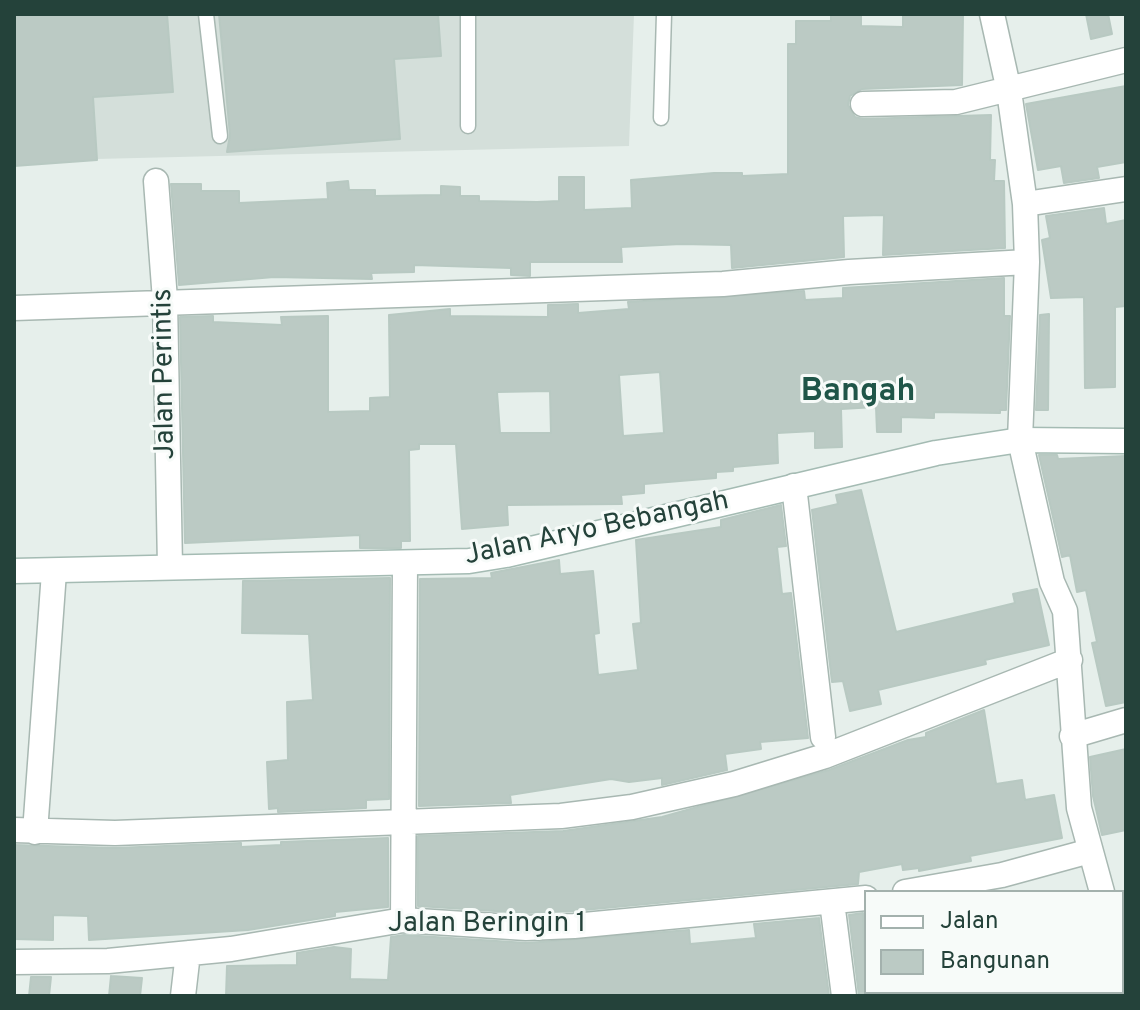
<!DOCTYPE html>
<html>
<head>
<meta charset="utf-8">
<style>
	body { margin:0 }
	#map { position:relative; width:1140px; height:1010px; overflow:hidden; background:#e6efeb; font-family:Overpass,sans-serif }
	canvas { display:block }
	.frame { position:absolute; inset:0; border:16px solid #24423a; pointer-events:none }
	.legend { position:absolute; left:864px; top:890px; width:260px; height:104px; box-sizing:border-box; background:#f7fbf9; border:2px solid #a3b1ad; margin:0; padding:10px 14px; list-style:none; font-size:24px; color:#24423a }
	.legend li { display:flex; align-items:center; gap:16px; height:40px }
	.legend b { width:40px; border:2px solid #a3b1ad }
</style>
</head>
<body>
<div id="map">
<canvas width="1140" height="1010"></canvas>
<div class="frame"></div>
<ul class="legend">
<li><b style="height:10px;background:#fff"></b>Jalan</li>
<li><b style="height:22px;background:#bbcac4"></b>Bangunan</li>
</ul>
</div>
<script>
const context = document.querySelector('canvas').getContext('2d');
context.lineJoin = 'round';
function fillPath(path, color) {
  context.fillStyle = color;
  context.fill(path, 'evenodd');
}
function toPath(rows) {
  const path = new Path2D();
  for (const r of rows) {
    path.moveTo(r[0], r[1]);
    for (let i = 2; i < r.length; i += 2) path.lineTo(r[i], r[i + 1]);
  }
  return path;
}
function stroke(path, color, width, dash) {
  context.strokeStyle = color;
  context.lineWidth = width;
  context.lineCap = dash ? 'butt' : 'round';
  context.setLineDash(dash || []);
  context.stroke(path);
}
function write(font, color, halo, rows, align = 'center') {
  context.font = font + ' Overpass,sans-serif';
  context.lineWidth = 6;
  context.setLineDash([]);
  context.textBaseline = 'middle';
  context.strokeStyle = halo;
  context.fillStyle = color;
  for (const [text, x, y, turn = 0] of rows) {
    context.save();
    context.translate(x, y);
    context.rotate((+turn || 0) * Math.PI / 180);
    context.textAlign = isNaN(turn) ? turn : align;
    if (halo) context.strokeText(text, 0, 0);
    context.fillText(text, 0, 0);
    context.restore();
  }
}
const built = toPath([
	[14,14,634,14,629,146,14,161]
]);
const building = toPath([
	[14,14,167,14,173,92,93,97,97,160,14,166,14,14],
	[219,14,438,14,441,56,394,59,400,139,227,152,230,135,219,14],
	[831,14,861,14,861,26,903,27,903,14,963,14,962,85,862,89,850,96,848,105,855,117,863,119,991,115,990,160,995,160,994,181,1004,181,1005,248,883,255,884,215,843,216,844,257,732,268,731,245,681,244,621,247,622,262,530,262,530,276,511,275,511,268,414,265,414,272,371,273,372,279,274,277,179,285,171,184,201,184,201,191,239,191,239,203,328,199,327,183,348,181,349,190,375,190,375,196,441,195,441,186,460,187,460,196,479,196,479,201,537,202,559,201,559,177,584,177,584,210,632,208,631,180,714,173,742,173,742,176,788,174,788,44,796,44,796,21,831,21,831,14],
	[1086,14,1108,14,1112,34,1091,39,1086,14],
	[1126,86,1126,162,1097,167,1099,178,1064,183,1061,166,1038,170,1026,104,1126,86],
	[1104,208,1106,224,1126,220,1126,306,1115,307,1115,387,1085,388,1084,297,1051,298,1042,240,1050,238,1046,216,1104,208],
	[1004,278,1004,316,1010,316,1006,410,1000,410,1000,413,934,412,934,418,901,417,901,432,877,432,876,407,841,409,842,447,815,448,815,431,777,433,778,463,733,467,733,471,716,472,716,478,644,484,644,493,621,495,622,504,507,505,508,525,462,529,456,444,419,444,419,449,409,450,410,541,401,541,401,548,360,548,360,535,185,543,180,317,213,316,213,322,282,325,281,317,328,316,328,412,370,411,370,398,390,397,389,315,450,309,450,316,548,317,548,305,578,304,578,313,629,309,628,302,804,291,805,300,843,298,843,288,1004,278],
	[660,372,664,433,623,436,619,375,660,372],
	[550,391,551,433,500,433,497,392,550,391],
	[1049,314,1048,410,1036,410,1040,315,1049,314],
	[1039,455,1057,455,1058,459,1126,456,1126,702,1106,706,1092,643,1097,642,1086,590,1077,592,1070,555,1062,557,1039,455],
	[861,490,896,632,1015,603,1013,594,1037,589,1049,645,985,660,986,664,878,690,881,704,850,711,843,681,832,682,812,510,838,504,836,495,861,490],
	[781,505,786,546,777,547,782,594,791,593,808,738,760,742,761,749,725,754,727,770,662,785,662,778,629,782,611,779,510,795,511,803,419,806,420,579,492,578,491,573,559,560,560,574,593,571,599,633,594,634,598,675,638,670,633,624,641,623,636,540,721,527,721,520,781,505],
	[390,578,389,799,366,800,366,808,278,812,278,808,269,809,267,762,288,760,287,702,313,700,309,634,242,633,243,581,390,578],
	[984,710,996,784,1022,780,1025,800,1054,795,1062,838,970,856,971,861,919,871,919,868,903,870,902,864,859,872,858,884,573,911,526,913,418,906,418,836,563,831,662,817,829,770,908,740,926,737,926,733,984,710],
	[1126,749,1126,830,1102,835,1093,796,1090,757,1126,749],
	[388,838,388,907,335,912,335,916,248,930,89,940,88,916,53,915,53,940,14,939,14,845,115,848,241,843,241,847,281,845,281,842,388,838],
	[863,913,866,996,859,996,849,915,863,913],
	[819,918,829,996,226,996,227,966,297,965,297,953,334,947,351,949,350,979,388,980,391,937,404,935,527,943,689,930,690,944,756,938,754,924,819,918],
	[111,976,142,978,140,996,109,996,111,976],
	[31,977,51,977,49,996,29,996,31,977]
]);
const lane = toPath([
	[206,14,220,136],
	[661,118,664,14],
	[468,126,468,14]
]);
const street = toPath([
	[992,14,1009,91,1025,204,1027,262,1020,440,1052,582,1065,611,1079,808,1102,892],
	[863,104,956,102,1126,60],
	[156,181,165,300,170,567],
	[1025,204,1126,189],
	[14,308,723,284,849,272,1027,262],
	[794,486,823,737],
	[1072,736,1126,720],
	[14,830,115,833,561,816,632,807,734,784,825,756,1070,660],
	[35,832,54,572],
	[905,892,1002,875,1090,851],
	[832,902,844,996],
	[1122,916,1126,915],
	[403,920,405,564],
	[1122,947,1126,953],
	[14,962,108,961,231,949,403,920,526,928,574,926,866,898],
	[968,992,969,996],
	[183,996,188,953]
]);
const secondary = toPath([
	[14,571,469,561,506,555,936,453,1020,440,1126,441]
]);
const streetNames = [
	["Jalan Perintis",166,374,-91],
	["Jalan Aryo Bebangah",597,530,-12],
	["Jalan Beringin 1",487,925]
];
const quarterNames = [
	["Bangah",858,394]
];
fillPath(built, '#d4dfda');
fillPath(building, '#bbcac4');
stroke(building, '#b8c9c2', 2);
stroke(lane, '#a8b8b2', 17);
stroke(street, '#a8b8b2', 27);
stroke(secondary, '#a4bbb3', 27);
stroke(lane, '#fff', 14);
stroke(street, '#fff', 24);
stroke(secondary, '#fff', 24);
write('28px', '#24423a', '#f7fbf9', streetNames);
write('bold 32px', '#1f5548', '#f7fbf9', quarterNames);
</script>
</body>
</html>
